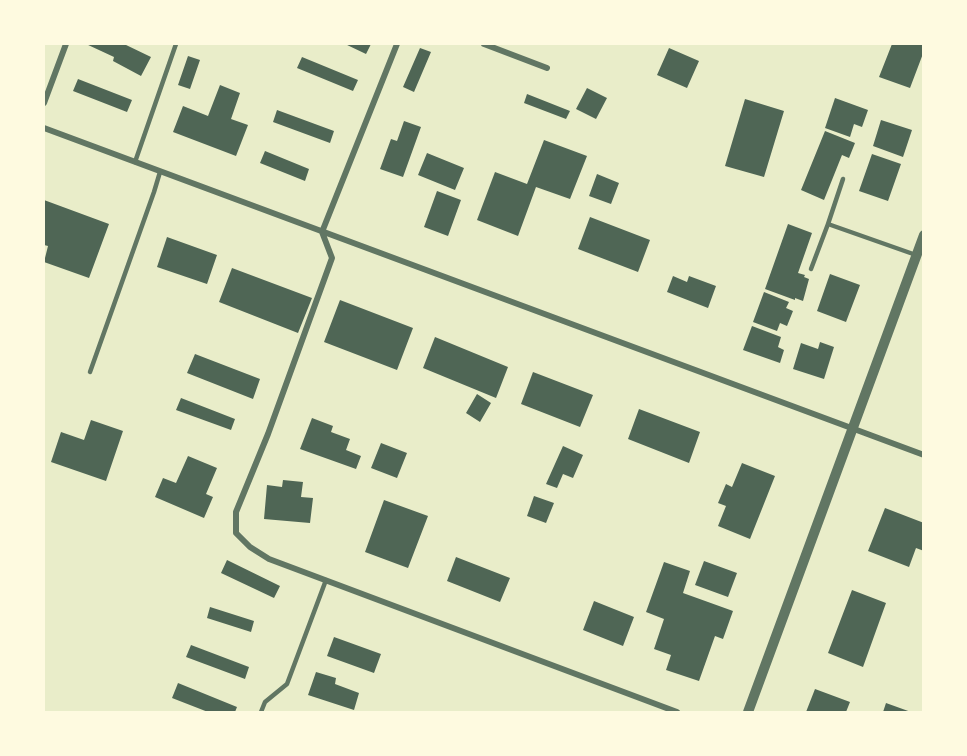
<!DOCTYPE html>
<html>
<head>
<meta charset="utf-8">
<style>
	body { margin:0 }
	#map { position:relative; width:967px; height:756px; overflow:hidden; background:#e9edc9; font-family:"Nunito Sans",sans-serif }
	canvas { display:block }
	.frame { position:absolute; inset:0; border:45px solid #fefae0; pointer-events:none }
</style>
</head>
<body>
<div id="map">
<canvas width="967" height="756"></canvas>
<div class="frame"></div>
</div>
<script>
const context = document.querySelector('canvas').getContext('2d');
context.lineJoin = 'round';
function fillPath(path, color) {
  context.fillStyle = color;
  context.fill(path, 'evenodd');
}
function toPath(rows) {
  const path = new Path2D();
  for (const r of rows) {
    path.moveTo(r[0], r[1]);
    for (let i = 2; i < r.length; i += 2) path.lineTo(r[i], r[i + 1]);
  }
  return path;
}
function stroke(path, color, width, dash) {
  context.strokeStyle = color;
  context.lineWidth = width;
  context.lineCap = dash ? 'butt' : 'round';
  context.setLineDash(dash || []);
  context.stroke(path);
}
const building = toPath([
	[86,44,124,44,151,57,141,76,113,61,114,57],
	[345,44,371,44,366,54],
	[892,44,924,44,924,51,910,88,879,77],
	[420,48,431,52,414,92,403,87],
	[669,48,699,61,687,88,657,75],
	[188,56,200,60,190,89,178,85],
	[302,57,358,80,353,91,297,68],
	[78,79,132,100,127,112,73,91],
	[220,85,240,93,231,119,248,125,236,156,173,132,183,106,208,116],
	[587,88,607,98,596,119,576,109],
	[527,94,570,111,566,119,524,103],
	[835,98,868,110,862,127,854,124,850,137,825,128],
	[745,99,784,111,764,177,725,166],
	[277,110,334,131,330,143,273,122],
	[881,120,912,130,903,157,873,146],
	[404,121,421,127,403,177,380,169,391,139,397,141],
	[825,131,855,143,849,158,842,155,824,200,801,190],
	[544,140,587,156,570,199,536,187,518,236,477,220,495,172,527,184],
	[265,151,309,169,305,181,260,163],
	[427,153,464,168,455,190,418,175],
	[872,154,901,164,888,201,859,191],
	[597,174,619,183,611,204,589,196],
	[437,191,461,200,448,236,424,227],
	[44,200,109,224,89,278,44,262,48,246,44,245],
	[590,217,650,240,638,272,578,249],
	[788,224,812,233,798,273,805,275,804,277,809,279,803,301,795,298,795,300,765,289],
	[167,237,217,255,207,284,157,267],
	[232,268,312,298,298,333,219,302],
	[830,274,860,285,846,322,817,311],
	[673,276,687,282,689,276,716,286,708,308,667,292],
	[764,292,789,302,786,308,793,311,787,326,780,323,777,331,753,322],
	[340,300,413,328,397,370,324,342],
	[752,326,781,337,778,347,784,350,780,363,743,350],
	[435,337,508,367,496,398,423,368],
	[820,342,834,347,824,379,793,369,801,343,818,349],
	[195,354,260,379,253,399,187,373],
	[533,372,593,395,580,427,521,404],
	[477,394,491,403,480,422,466,413],
	[181,398,235,419,231,430,176,410],
	[639,409,700,432,689,463,628,439],
	[312,418,333,426,331,432,350,439,346,450,361,456,356,469,300,449],
	[91,420,123,431,106,481,51,462,61,432,84,440],
	[381,443,407,453,397,478,371,468],
	[563,446,583,455,573,478,563,474,557,488,546,484],
	[188,456,217,468,206,494,213,497,204,518,155,497,163,478,176,483],
	[742,463,775,476,750,539,718,526,726,506,718,503,726,484,732,487],
	[283,480,303,482,301,497,313,498,310,523,264,519,267,485,282,487],
	[534,496,554,503,546,523,527,516],
	[384,500,428,516,408,568,365,552],
	[885,508,924,523,924,551,916,548,909,567,868,551],
	[456,557,510,578,500,602,447,581],
	[227,560,280,586,274,598,221,573],
	[704,561,737,573,728,597,695,585],
	[664,562,690,571,683,593,733,611,723,639,715,636,699,681,666,670,671,655,654,649,664,619,646,612],
	[852,590,886,603,863,667,828,653],
	[594,601,634,617,623,646,583,630],
	[210,607,254,621,251,632,207,618],
	[334,637,381,654,374,673,327,656],
	[191,645,249,667,245,679,186,657],
	[316,672,336,678,335,684,359,693,354,710,308,695],
	[178,683,237,707,235,712,208,712,172,698],
	[815,689,850,702,846,712,806,712],
	[886,703,911,712,883,712]
]);
const service = toPath([
	[135,162,176,44],
	[828,224,843,179],
	[811,269,828,224,916,255],
	[90,372,154,192,160,172],
	[261,712,265,702,287,684,326,580]
]);
const minor = toPath([
	[397,44,322,232,332,258,268,434,236,512,236,533,250,547,269,559,677,712],
	[484,44,547,68],
	[44,103,66,44],
	[44,128,924,455]
]);
const tertiary = toPath([
	[748,712,924,235]
]);
fillPath(building, '#4f6655');
stroke(service, '#617663', 4.5);
stroke(minor, '#617663', 6);
stroke(tertiary, '#617663', 10);
</script>
</body>
</html>
